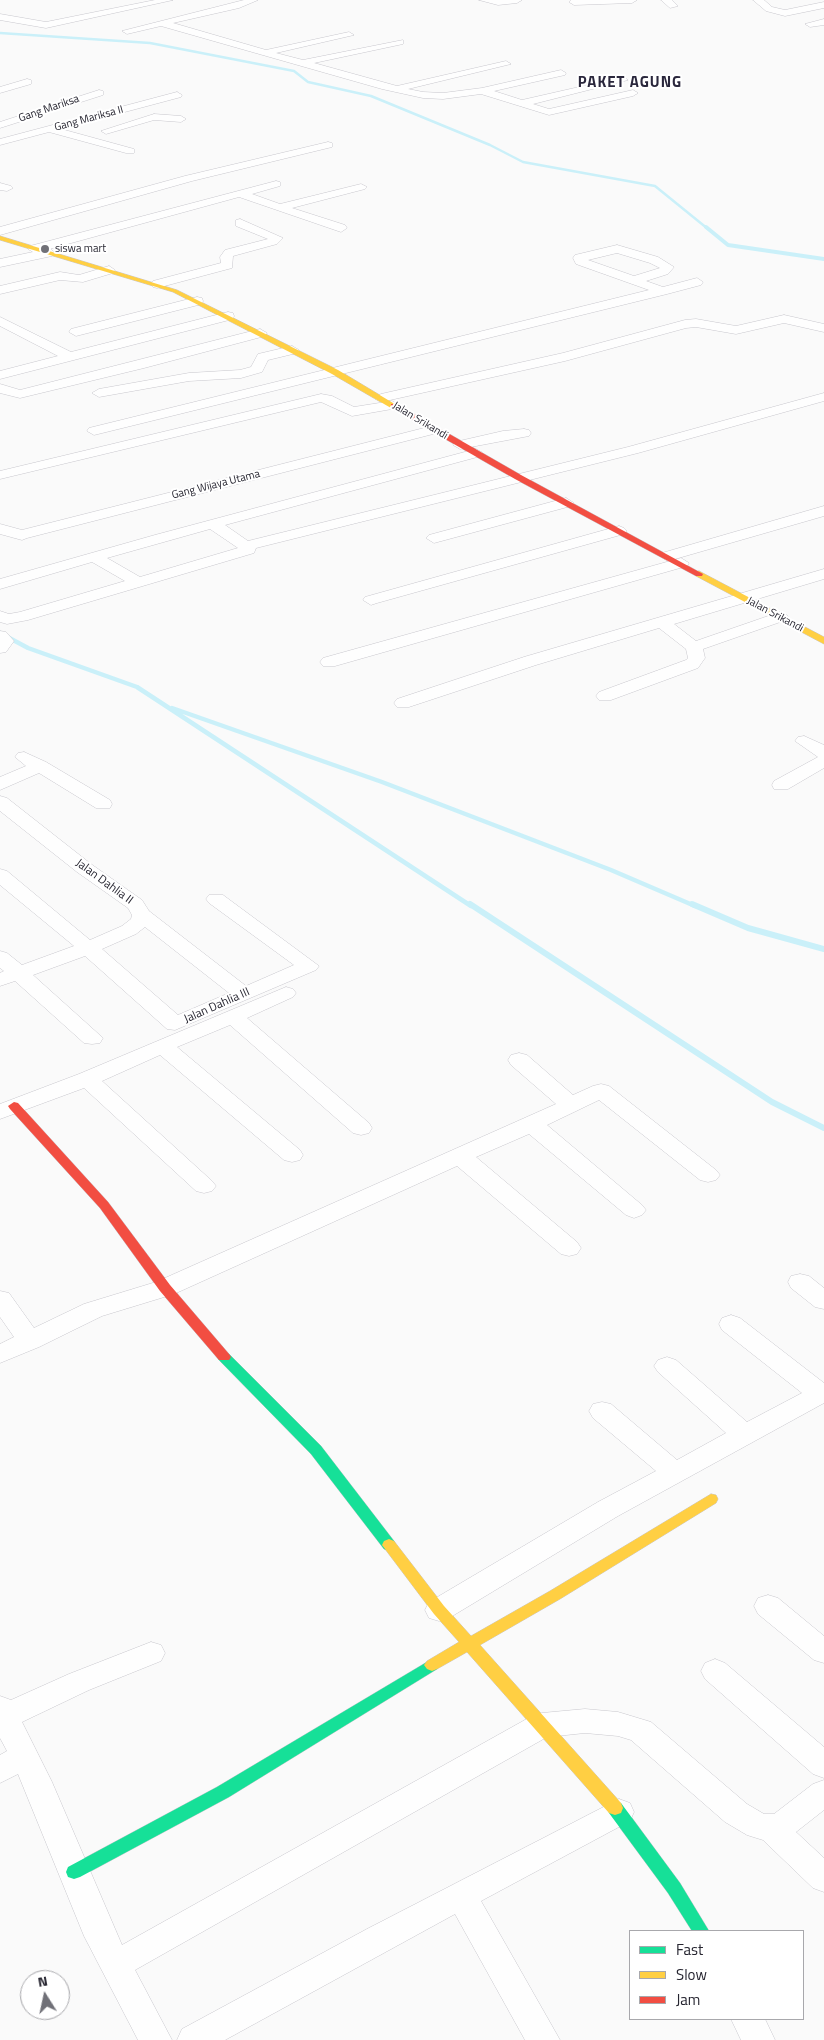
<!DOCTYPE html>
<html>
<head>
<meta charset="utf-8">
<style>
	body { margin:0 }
	#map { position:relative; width:824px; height:2040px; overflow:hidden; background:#fafafa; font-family:"Titillium Web",sans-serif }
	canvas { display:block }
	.legend { position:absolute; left:629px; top:1930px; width:175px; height:90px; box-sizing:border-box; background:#fff; border:1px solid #a8a8ac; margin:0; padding:6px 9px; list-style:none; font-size:15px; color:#262530 }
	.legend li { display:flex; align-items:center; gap:10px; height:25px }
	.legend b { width:25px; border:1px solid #a8a8ac }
	.north { position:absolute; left:20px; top:1970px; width:50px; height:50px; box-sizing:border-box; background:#fff; border:1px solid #a8a8ac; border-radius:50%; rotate:350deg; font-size:14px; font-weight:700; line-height:20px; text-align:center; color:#262530 }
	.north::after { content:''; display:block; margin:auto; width:18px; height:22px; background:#707077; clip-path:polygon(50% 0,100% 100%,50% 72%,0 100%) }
</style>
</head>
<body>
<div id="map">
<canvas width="824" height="2040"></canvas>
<ul class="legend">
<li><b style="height:6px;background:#16e098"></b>Fast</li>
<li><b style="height:6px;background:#ffcf43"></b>Slow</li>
<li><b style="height:6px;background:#f24e42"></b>Jam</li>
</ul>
<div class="north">N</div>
</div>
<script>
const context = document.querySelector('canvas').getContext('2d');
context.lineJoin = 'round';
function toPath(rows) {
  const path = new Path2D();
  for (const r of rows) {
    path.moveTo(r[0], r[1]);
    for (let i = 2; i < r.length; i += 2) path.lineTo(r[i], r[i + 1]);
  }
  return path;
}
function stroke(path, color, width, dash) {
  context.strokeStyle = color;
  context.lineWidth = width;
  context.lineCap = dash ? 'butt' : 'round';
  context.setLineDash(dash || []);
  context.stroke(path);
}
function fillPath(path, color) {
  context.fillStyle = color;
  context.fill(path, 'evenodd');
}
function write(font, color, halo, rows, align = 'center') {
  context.font = font + ' "Titillium Web",sans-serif';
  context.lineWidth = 4;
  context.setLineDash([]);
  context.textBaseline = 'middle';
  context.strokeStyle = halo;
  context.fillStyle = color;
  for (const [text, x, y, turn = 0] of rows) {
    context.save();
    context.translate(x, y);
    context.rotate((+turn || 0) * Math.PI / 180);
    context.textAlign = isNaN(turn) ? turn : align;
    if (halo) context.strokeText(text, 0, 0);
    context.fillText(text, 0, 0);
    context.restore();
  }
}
const streamFar3 = toPath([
	[0,33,150,43,294,71,308,82,371,96,490,145,523,162,655,186,708,229]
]);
const streamFar2 = toPath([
	[706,227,728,245,824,259]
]);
const streamFar1 = toPath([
	[0,633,28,648,137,687,471,906],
	[172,708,382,782,611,870,695,906]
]);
const stream = toPath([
	[470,904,772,1102,824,1128],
	[692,904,748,928,824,949]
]);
const street = toPath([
	[155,0,173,0,46,28,0,20,0,14,46,22,155,0],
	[244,0,258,0,239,8,173,23,266,50,349,32,354,35,276,53,303,60,403,40,403,44,314,63,397,86,506,61,511,64,408,89,423,92,443,93,482,88,561,70,566,73,565,75,494,91,522,100,623,77,628,80,533,104,549,109,633,90,638,93,633,96,549,115,481,94,443,99,423,98,382,89,161,26,127,34,122,31,244,0],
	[479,0,522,0,517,3,498,5,479,0],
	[571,0,637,0,632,3,574,5,569,2,571,0],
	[661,0,672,0,678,6,670,8,661,0],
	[753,0,764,0,772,7,785,10,824,2,824,8,785,16,766,11,753,0],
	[824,19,824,25,810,27,805,24,824,19],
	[27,79,31,80,31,84,0,93,0,87,27,79],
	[99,90,103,91,103,95,0,128,0,122,99,90],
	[177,92,182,95,181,97,61,129,134,149,134,153,126,153,49,132,0,145,0,139,177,92],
	[154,114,181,116,186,119,181,122,154,120,106,134,101,131,154,114],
	[328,142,332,143,332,147,192,181,0,235,0,227,185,176,328,142],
	[276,181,280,182,280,186,252,194,280,204,361,184,367,187,365,189,292,208,345,225,347,228,341,232,239,197,42,251,52,250,54,253,52,256,0,267,0,259,33,252,28,249,30,246,276,181],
	[0,183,11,186,13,188,7,191,0,190,0,183],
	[240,219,283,238,277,244,233,256,232,268,157,288,153,287,151,284,153,281,221,263,220,257,225,250,268,239,236,226,236,220,240,219],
	[617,245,658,257,674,267,668,274,646,281,663,287,697,278,703,282,701,285,667,294,94,435,87,431,89,428,649,290,576,264,573,258,575,255,617,245],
	[617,253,650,263,660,268,634,276,588,260,617,253],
	[109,266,115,270,113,273,83,282,60,280,0,294,0,286,60,272,79,275,109,266],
	[197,297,202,298,203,301,202,304,76,336,69,332,71,329,197,297],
	[228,312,233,313,234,316,233,319,0,379,0,371,58,356,0,326,0,317,71,352,228,312],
	[784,315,824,324,824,332,784,323,736,334,696,327,686,328,565,361,381,402,374,398,381,394,563,353,685,320,696,319,736,326,784,315],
	[260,329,267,333,265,336,144,368,20,398,0,393,0,384,20,390,260,329],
	[292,346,299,350,297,353,268,360,262,372,241,378,189,381,99,397,92,393,99,389,189,373,240,370,251,367,258,354,292,346],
	[824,393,824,401,638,453,256,548,254,553,28,620,7,624,0,622,0,611,9,614,20,612,125,581,92,562,0,589,0,579,155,535,476,449,483,453,481,456,225,525,248,541,628,447,824,393],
	[210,529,238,548,140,577,107,558,210,529],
	[321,394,332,396,354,407,392,401,399,405,392,409,352,416,321,402,0,479,0,471,321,394],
	[432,426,439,430,437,433,27,538,22,540,0,534,0,524,22,530,432,426],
	[524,429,529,430,531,433,529,436,460,449,453,445,455,442,503,431,524,429],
	[566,498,574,503,571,506,434,543,426,538,429,535,566,498],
	[824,506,824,516,668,561,660,556,662,553,824,506],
	[619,526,624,528,627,531,624,534,377,603,371,605,363,600,365,597,619,526],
	[681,558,689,563,687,566,335,666,323,666,320,662,323,658,681,558],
	[824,569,824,579,674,624,696,641,774,614,780,612,786,614,788,617,786,620,703,649,705,658,698,668,611,700,599,700,596,696,599,692,686,660,688,658,686,649,659,628,536,665,409,707,397,707,394,703,397,699,524,657,824,569],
	[0,631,6,632,14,641,6,652,0,653,0,631],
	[804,736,824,745,824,768,788,789,774,789,772,785,774,781,818,757,795,741,798,737,804,736],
	[24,752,46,762,110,800,112,804,110,808,96,808,39,773,0,790,0,777,26,766,15,757,18,753,24,752],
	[0,796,7,798,91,864,142,900,149,911,246,986,294,965,209,903,206,899,209,895,223,895,319,966,316,970,175,1030,167,1029,85,956,33,975,103,1038,100,1043,92,1044,84,1043,15,981,0,986,0,973,4,971,0,968,0,951,7,953,22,965,74,946,0,885,0,869,7,871,90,940,122,926,131,919,132,915,128,908,77,872,0,811,0,796],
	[145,927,229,993,178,1015,102,949,136,934,145,927],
	[286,987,293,989,296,993,293,997,247,1018,369,1123,372,1128,369,1133,361,1135,353,1133,230,1025,177,1047,300,1150,303,1155,300,1160,292,1162,284,1160,160,1055,102,1081,212,1181,216,1186,212,1191,204,1193,196,1191,84,1088,0,1119,0,1104,79,1074,286,987],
	[519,1053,527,1055,573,1095,593,1086,601,1084,609,1086,716,1170,720,1175,716,1180,708,1182,700,1180,599,1100,547,1125,642,1205,646,1210,642,1215,634,1218,626,1215,529,1134,476,1157,577,1242,581,1248,577,1254,569,1256,561,1254,457,1166,174,1294,102,1316,39,1347,0,1363,0,1344,14,1337,0,1317,0,1291,9,1293,34,1328,84,1304,156,1282,556,1104,511,1065,508,1060,511,1055,519,1053],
	[800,1274,809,1276,824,1288,824,1309,815,1307,791,1288,788,1282,791,1276,800,1274],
	[731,1315,740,1318,824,1383,824,1403,618,1516,449,1618,439,1621,429,1618,425,1610,429,1602,598,1502,656,1471,593,1418,589,1411,593,1404,602,1402,611,1404,677,1460,726,1433,658,1372,654,1366,658,1360,667,1357,676,1360,747,1422,802,1393,722,1330,719,1324,722,1318,731,1315],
	[768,1595,778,1598,824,1636,824,1663,814,1660,758,1614,754,1606,758,1598,768,1595],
	[151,1642,161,1645,165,1653,161,1661,89,1690,22,1722,52,1782,122,1945,532,1716,542,1713,585,1709,618,1712,651,1722,747,1804,764,1814,774,1814,813,1784,824,1780,824,1810,796,1832,824,1858,824,1892,813,1888,763,1840,747,1835,725,1822,631,1740,618,1736,585,1733,547,1737,135,1970,172,2040,138,2040,84,1936,18,1774,0,1783,0,1755,7,1751,0,1738,0,1696,11,1700,69,1674,151,1642],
	[715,1659,725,1663,824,1747,824,1778,813,1774,705,1679,701,1671,705,1663,715,1659],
	[619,1799,630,1803,634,1812,630,1821,481,1901,560,2040,525,2040,455,1914,225,2040,177,2040,182,2029,367,1929,619,1799],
	[731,2019,765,2019,775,2040,741,2040,731,2019]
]);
const fast = toPath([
	[224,1352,229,1354,321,1446,394,1541,396,1545,394,1549,389,1551,384,1549,311,1454,219,1360,217,1357,219,1354,224,1352],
	[432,1659,437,1661,440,1665,437,1669,229,1797,80,1877,74,1879,68,1877,66,1872,68,1867,217,1787,432,1659],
	[615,1801,621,1803,680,1883,709,1931,692,1931,668,1893,609,1813,607,1808,609,1803,615,1801]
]);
const slow = toPath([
	[0,236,177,290,338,370,398,406,391,408,332,374,173,292,0,240,0,236],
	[699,571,824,637,824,644,696,576,696,572,699,571],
	[711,1494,716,1495,718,1499,716,1503,560,1599,480,1645,621,1803,623,1808,621,1813,615,1815,609,1813,467,1652,437,1669,432,1671,427,1669,424,1665,427,1661,459,1642,434,1614,382,1545,384,1541,389,1539,394,1541,444,1606,471,1636,550,1591,711,1494]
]);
const jam = toPath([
	[391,404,397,404,521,475,703,574,702,576,696,576,515,479,391,408,391,404],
	[14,1102,18,1103,108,1202,170,1285,229,1354,231,1357,229,1360,219,1360,160,1291,100,1208,10,1109,8,1106,14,1102]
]);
const markers = [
	[45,249,5,"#707077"]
];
const farStreetnames = [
	["Gang Mariksa",49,109,-19],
	["Gang Mariksa II",89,119,-15],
	["Jalan Srikandi",420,421,31],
	["Gang Wijaya Utama",216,485,-14],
	["Jalan Srikandi",775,615,28]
];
const farPoinames = [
	["siswa mart",55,249]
];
const streetNames = [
	["Jalan Dahlia II",104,882,36],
	["Jalan Dahlia III",217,1006,-24]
];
const farDistrictnames = [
	["PAKET AGUNG",630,83]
];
stroke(streamFar3, '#caf0f9', 2.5);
stroke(streamFar2, '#caf0f9', 4);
stroke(streamFar1, '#caf0f9', 4.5);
stroke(stream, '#caf0f9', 6);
stroke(street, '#c8c7cd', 1);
stroke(fast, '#c8c7cd', 1);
stroke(slow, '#c8c7cd', 1);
stroke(jam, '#c8c7cd', 1);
fillPath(street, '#fefefe');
fillPath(fast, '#16e098');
fillPath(slow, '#ffcf43');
fillPath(jam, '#f24e42');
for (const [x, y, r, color] of markers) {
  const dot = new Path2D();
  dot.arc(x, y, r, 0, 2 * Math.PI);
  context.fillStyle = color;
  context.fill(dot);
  stroke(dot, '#fff', 2);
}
write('11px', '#262530', '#fff', farStreetnames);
write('11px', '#262530', '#fff', farPoinames, 'left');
write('12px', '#262530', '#fff', streetNames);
context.letterSpacing = '1px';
write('bold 15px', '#2a273c', '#fff', farDistrictnames);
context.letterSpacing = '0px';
</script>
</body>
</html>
